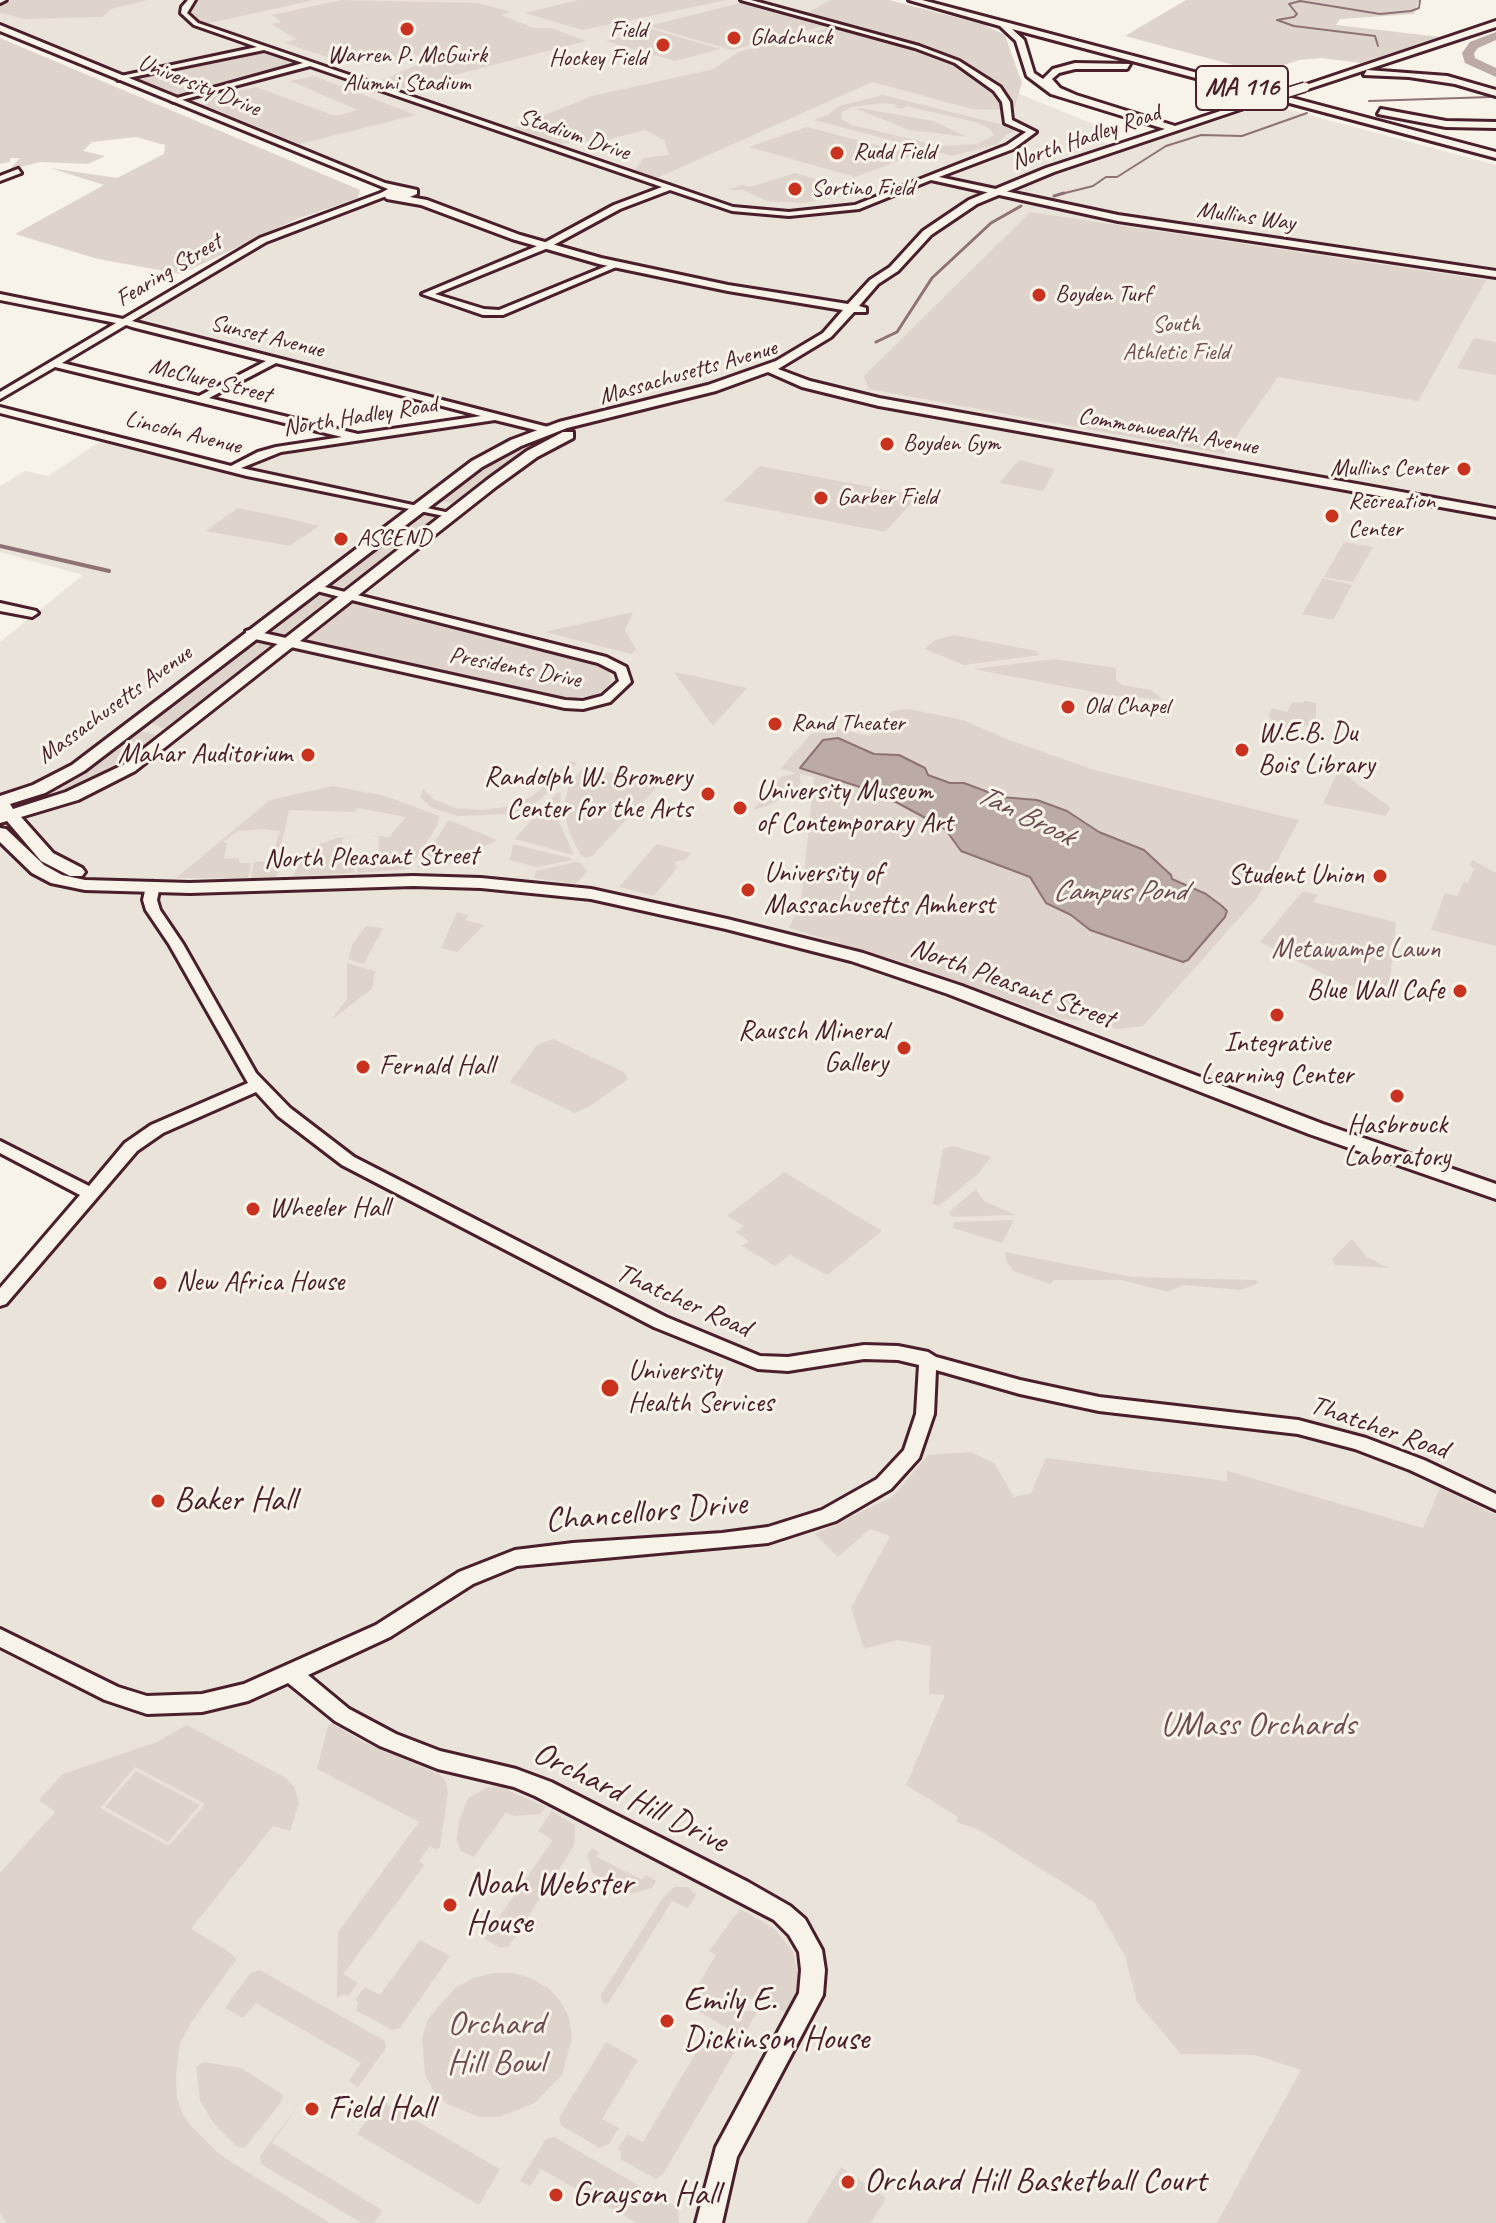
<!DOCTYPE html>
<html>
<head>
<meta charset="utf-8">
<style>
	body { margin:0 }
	canvas { display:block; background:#f7f3e8 }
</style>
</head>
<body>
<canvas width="1496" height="2223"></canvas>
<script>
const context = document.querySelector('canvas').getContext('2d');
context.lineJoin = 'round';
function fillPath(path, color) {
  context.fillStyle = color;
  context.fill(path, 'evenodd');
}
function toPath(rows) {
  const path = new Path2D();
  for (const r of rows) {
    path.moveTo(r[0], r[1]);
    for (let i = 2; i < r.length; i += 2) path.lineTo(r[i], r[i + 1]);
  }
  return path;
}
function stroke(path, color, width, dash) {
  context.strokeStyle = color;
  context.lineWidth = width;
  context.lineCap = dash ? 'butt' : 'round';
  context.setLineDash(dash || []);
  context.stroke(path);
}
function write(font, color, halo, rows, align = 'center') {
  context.font = font + ' Caveat,sans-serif';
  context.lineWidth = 6;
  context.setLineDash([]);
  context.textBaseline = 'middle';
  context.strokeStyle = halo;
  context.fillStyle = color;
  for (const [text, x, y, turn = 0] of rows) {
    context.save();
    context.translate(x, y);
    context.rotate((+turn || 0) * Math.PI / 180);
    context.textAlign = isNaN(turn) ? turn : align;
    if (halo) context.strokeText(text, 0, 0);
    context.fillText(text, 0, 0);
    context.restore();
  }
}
const built = toPath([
	[10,0,867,0,1012,91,1101,127,1103,142,1128,150,1268,104,1496,165,1496,2223,0,2223,0,1311,99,1194,0,1138,0,642,83,575,0,552,0,486,25,471,48,476,104,439,233,472,256,460,282,451,509,417,131,321,264,242,389,193,387,188,375,178,0,22,0,3]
]);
const green = toPath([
	[12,0,148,0,111,9,102,17,25,19,0,13,0,4],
	[196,0,314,0,205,24,199,23,188,13],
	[341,0,478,3,511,12,501,15,534,28,551,28,586,41,400,89,378,82,430,59,413,54,388,62,347,56,333,59,285,43,296,39,271,24,281,22,272,15],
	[579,0,727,0,582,30,525,13],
	[830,0,889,0,982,24,1005,35,1022,83,1015,106,997,110,972,109,872,82,657,178,635,170,644,158,669,155,664,140,645,130,610,139,558,144,513,128,592,96,714,69,738,52,843,24,806,14],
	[1186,0,1419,0,1414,14,1340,19,1336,25,1440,37,1361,63,1321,58,1300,60,1260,72,1125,36],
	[740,3,823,26,732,50,648,26],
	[652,29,720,49,675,61,606,41],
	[0,38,360,190,358,198,297,219,181,274,98,259,15,234,104,185,50,168,117,178,164,154,165,145,136,137,92,142,83,151,105,156,88,164,40,162,9,170,20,158,10,158,10,162,0,164],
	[258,51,270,52,301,64,180,97,132,79],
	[314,76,416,115,300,144,201,104,209,98,256,87,335,116,358,110,290,81],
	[883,95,1020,129,1006,135,998,144,952,156,814,120,828,115,839,106],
	[883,103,898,105,894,107,902,109,907,106,978,123,989,128,994,135,977,144,940,146,852,125,841,119,842,112,852,107],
	[860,108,933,121,968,137,909,130,857,109],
	[807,127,914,155,855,177,749,147],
	[795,173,845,188,832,197,804,203,767,201,743,190,728,190,742,185,750,187],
	[1030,212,1486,280,1418,401,1278,377,1224,454,869,389,864,376],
	[1474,338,1496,342,1496,375,1457,368],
	[612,416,556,437,459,504,437,501,469,473,506,452,556,431],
	[1019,460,1055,469,1043,491,999,483],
	[760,466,918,496,885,532,723,501],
	[238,508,286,518,319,526,290,546,206,531],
	[420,514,439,519,349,589,327,585],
	[1344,542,1373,547,1353,582,1324,577],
	[1323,578,1352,585,1333,620,1302,614],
	[324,594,335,600,295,633,287,635,270,633,268,630,309,596],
	[359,602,594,661,608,669,612,681,606,689,593,696,558,699,304,640,347,604],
	[633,612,625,630,636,649,631,654,545,632],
	[954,635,1036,651,1040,655,964,665,925,649,935,640],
	[253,640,273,643,276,647,177,726,162,728,148,722],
	[1054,659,1116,668,1116,680,1122,685,1151,690,1163,700,1109,695,973,669],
	[674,672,694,676,747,688,713,726],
	[1305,701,1316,703,1316,725,1275,729,1268,714,1272,708,1287,712,1293,702,1303,703],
	[909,709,963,720,1009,740,1094,770,1299,820,1258,897,1143,1026,1117,1029,1085,1016,1079,1020,1062,1019,912,965,789,928,801,902,814,777,800,774,801,783,795,791,770,805,753,810,781,777,796,773,780,769,811,734,836,729,870,736,892,711],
	[140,731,156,735,158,740,135,759,90,784,33,804,29,799,85,772,124,743,126,737],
	[570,761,577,763,541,799,529,807,508,814,458,816,432,808,420,797,423,789,433,799,455,808,483,810,505,807,533,796],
	[584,766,651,782,665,779,592,856,586,858,580,854,569,832,563,808,569,785],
	[1341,772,1390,807,1386,816,1323,804,1337,773],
	[333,786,385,796,439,816,437,826,409,869,357,873,359,858,378,857,379,837,369,835,389,837,406,817,358,808,354,812,289,810,279,856,289,859,275,877,251,878,254,862,270,861,280,831,261,829,238,831,223,842,227,843,224,859,239,858,239,863,251,863,248,878,176,878,270,800],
	[558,792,561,793,559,822,574,855,514,839],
	[449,820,497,840,450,864,417,868],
	[366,835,343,838,342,845,337,846,335,859,355,858,354,873,293,876,303,857,317,845,337,838],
	[513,844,570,858,572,860,537,867,512,861,510,860],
	[657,844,691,853,685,860,674,862,677,868,654,896,619,887],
	[1472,860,1496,873,1496,946,1431,930,1445,893,1458,896,1463,882,1468,883,1474,868,1470,866],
	[576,862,582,863,587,872,575,884,534,878,536,871],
	[1303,891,1318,895,1313,902,1396,922,1389,988,1347,986,1260,942],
	[457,912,469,915,465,920,484,925,457,952,441,948],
	[366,926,383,928,364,964,348,959,352,945],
	[347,963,375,971,372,989,331,1020,347,999],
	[553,1039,624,1072,628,1079,590,1106,575,1113,510,1082,537,1045],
	[953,1146,991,1157,978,1174,939,1206,933,1204,943,1149],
	[784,1172,882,1231,827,1275,790,1255,775,1266,742,1246,749,1241,736,1232,744,1226,727,1216],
	[976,1189,984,1201,1015,1215,953,1217,949,1212],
	[1014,1220,1002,1243,953,1228,954,1222],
	[1352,1239,1367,1257,1388,1268,1335,1265,1332,1259],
	[1005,1252,1132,1277,1256,1280,1258,1283,1241,1290,1183,1285,1168,1292,1121,1280,1054,1280,1050,1284,1014,1271,1007,1263],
	[971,1452,994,1463,1014,1497,1031,1493,1046,1458,1227,1481,1227,1471,1423,1528,1440,1488,1496,1515,1496,2223,1217,2223,1301,2070,1255,2055,1181,2054,1137,2002,1125,1956,1094,1902,979,1830,956,1822,958,1817,906,1785,945,1695,929,1694,931,1646,898,1640,864,1649,851,1608,890,1536,870,1529,838,1557,815,1534,892,1497,928,1455],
	[332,1723,361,1741,439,1774,446,1782,448,1792,440,1847,436,1850,430,1846,419,1861,424,1865,418,1874,343,1974,358,1983,348,1996,344,1994,337,1998,338,1932,419,1822,317,1769,328,1726],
	[187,1725,284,1777,294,1786,299,1803,290,1831,273,1826,191,1929,231,1953,236,1960,194,2018,180,2043,176,2076,177,2098,182,2113,191,2126,220,2155,330,2223,7,2223,0,2214,0,1873,55,1812,39,1800,63,1774,157,1742],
	[135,1767,205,1804,169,1846,100,1808],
	[136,1771,200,1805,168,1842,105,1807],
	[510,1786,509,1791,546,1807,540,1814,514,1816,506,1812,474,1857,461,1851,457,1840,459,1822,468,1798,488,1787],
	[552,1811,575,1825,574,1846,509,1946,501,1948,484,1939,553,1840,538,1831],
	[592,1848,599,1852,597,1857,642,1880,646,1875,656,1881,652,1888,629,1894,599,1879,592,1871,587,1855],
	[674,1887,688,1887,696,1895,688,1908,672,1901,607,2005,602,2002,601,1995,662,1899],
	[740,1909,775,1929,793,1952,800,1983,790,2014,755,1999,691,1997,716,1955,709,1951],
	[420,1940,450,1956,400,2028,392,2030,356,2010,358,2002,355,2000,365,1987,380,1995],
	[260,1970,385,2041,386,2048,358,2087,349,2081,361,2063,256,2003,243,2018,225,2008,250,1973],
	[493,1973,513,1973,531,1978,548,1988,561,2002,569,2018,572,2038,562,2075,535,2103,499,2117,479,2117,445,2103,433,2090,425,2074,422,2038,428,2019,455,1988,473,1978],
	[730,2008,757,2012,743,2037,696,2010],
	[710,2029,740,2043,663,2174,656,2179,620,2159,621,2151,618,2149,627,2134,643,2142],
	[606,2042,638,2060,602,2119,619,2128,609,2144,600,2148,562,2126,559,2118],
	[204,2062,241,2068,283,2095,281,2102,245,2148,236,2146,215,2125,200,2101,196,2066],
	[380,2100,500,2169,479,2205,357,2134],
	[299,2104,272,2143,382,2210,375,2223,362,2223,262,2165,260,2156],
	[554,2137,678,2208,679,2223,637,2223,541,2169,530,2186,520,2181,546,2139],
	[841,2167,886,2198,871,2223,806,2223]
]);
const water = toPath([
	[838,738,874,754,899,755,925,768,928,775,950,783,964,783,1001,797,1037,800,1067,811,1099,832,1144,850,1171,875,1172,879,1206,894,1222,906,1227,911,1225,917,1188,960,1183,962,1090,930,1071,915,1046,903,1030,877,961,851,946,830,933,822,879,793,800,768,823,740,838,738]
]);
const streamFar2 = toPath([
	[1378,46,1375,36,1294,26,1277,20,1294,17,1297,14,1289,4,1300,1,1380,14,1411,11,1419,8,1420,0],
	[1369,101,1490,97],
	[1057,195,1093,186,1106,177,1117,177,1166,146,1201,135,1242,136,1307,113]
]);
const streamFar1 = toPath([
	[1054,196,1064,193],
	[876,342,897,332,932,278,991,223,1021,206]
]);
const stream = toPath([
	[0,546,109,571]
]);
const river = toPath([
	[1496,32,1496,40,1478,48,1474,53,1475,58,1496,68,1496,77,1465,63,1462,53,1470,42,1496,32]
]);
const minor = toPath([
	[188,0,195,0,187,13,198,23,733,207,789,212,855,205,1007,145,1026,132,1005,123,1002,102,994,91,955,63,915,48,741,0,751,0,919,46,959,61,1000,87,1010,102,1012,120,1036,132,1013,149,939,177,1118,215,1496,271,1496,277,1118,221,931,180,859,209,789,216,732,211,670,190,620,209,548,248,435,294,484,309,499,310,614,263,621,265,503,315,483,315,422,294,542,244,614,205,662,187,310,66,174,102,170,100,303,63,264,50,118,80,121,76,257,47,194,25,181,13,182,7,188,0],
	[18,169,21,173,0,181,0,176,18,169],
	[386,191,389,195,266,242,132,321,552,428,553,430,548,433,495,420,281,452,241,468,450,513,454,514,454,518,247,476,0,413,0,407,231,466,258,452,276,447,342,437,55,367,0,399,0,392,116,323,0,300,0,294,123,319,260,238,386,191],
	[126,325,132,327,266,361,199,396,62,363,126,325],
	[276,363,481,416,358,434,209,398,276,363],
	[313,584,606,657,626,667,631,682,610,702,583,709,565,708,246,637,246,631,250,630,565,700,583,701,602,696,619,681,616,672,598,663,309,589,307,587,313,584],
	[0,603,36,611,38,613,32,617,0,611,0,603],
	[153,882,160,886,157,900,160,910,183,944,256,1073,290,1108,354,1157,666,1317,760,1356,788,1357,864,1345,898,1346,928,1352,936,1357,1020,1380,1099,1397,1298,1420,1366,1438,1424,1460,1496,1494,1496,1510,1410,1470,1355,1449,1298,1434,1099,1411,1020,1394,936,1370,934,1414,919,1458,891,1489,836,1521,768,1543,517,1566,473,1584,390,1637,308,1675,349,1709,396,1734,440,1751,516,1769,551,1782,748,1882,790,1906,805,1919,822,1950,825,1970,823,1995,737,2157,722,2223,696,2223,716,2147,799,1993,801,1970,799,1952,789,1935,774,1920,535,1796,514,1787,438,1769,380,1746,335,1721,288,1683,248,1701,202,1712,147,1714,105,1700,0,1647,0,1629,118,1687,147,1696,202,1694,244,1684,376,1625,459,1572,515,1550,573,1543,722,1533,768,1527,822,1510,877,1479,904,1450,916,1414,919,1365,898,1360,864,1359,788,1371,758,1369,654,1327,342,1165,278,1116,256,1092,163,1133,137,1151,6,1304,0,1306,0,1288,80,1195,0,1153,0,1141,89,1186,125,1143,151,1125,248,1083,169,944,146,910,143,900,146,886,153,882]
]);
const major = toPath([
	[0,0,6,0,0,3,0,0],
	[909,0,922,0,1496,152,1496,158,1012,29,1024,40,1034,73,1043,79,1053,69,1075,63,1130,64,1127,69,1075,69,1059,73,1052,79,1060,88,1076,95,1175,126,1257,99,1265,101,1054,172,977,204,931,235,898,271,878,284,859,306,866,308,866,312,854,312,831,337,778,369,810,381,879,398,1496,509,1496,517,879,406,802,387,768,372,716,391,567,428,521,446,482,467,84,771,45,793,10,804,13,809,66,792,123,765,487,480,527,451,563,432,573,432,573,438,537,457,497,486,135,771,78,800,21,817,53,853,82,868,85,872,82,876,70,876,41,861,7,821,0,823,0,796,33,785,72,765,472,461,511,440,559,422,708,385,776,361,823,333,843,310,728,291,599,264,512,239,421,205,387,199,381,193,388,189,0,31,0,25,385,183,417,190,417,194,410,197,427,200,520,235,601,258,728,285,848,304,870,280,890,267,923,231,969,200,1046,168,1165,129,1051,94,1027,76,1016,41,1000,26,909,0],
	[1496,21,1496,27,1308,89,1300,87,1496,21],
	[1367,70,1447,76,1496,90,1496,96,1455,84,1409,77,1364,75,1367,70],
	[1381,109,1446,121,1496,122,1496,128,1446,127,1378,114,1381,109],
	[0,828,6,829,44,865,62,875,85,880,190,883,413,876,481,878,591,889,727,919,863,953,962,986,1323,1124,1496,1184,1496,1199,1309,1134,948,994,851,961,726,929,591,899,481,888,413,886,190,893,85,890,51,883,32,873,0,842,0,828]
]);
const majorBridge = toPath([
	[1260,101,1305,87]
]);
const markers = [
	[407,29,8,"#c8321e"],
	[734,38,8,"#c8321e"],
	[663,45,8,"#c8321e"],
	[837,153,8,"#c8321e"],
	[795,189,8,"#c8321e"],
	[1039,295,8,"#c8321e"],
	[887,444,8,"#c8321e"],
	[1464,469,8,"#c8321e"],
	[821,498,8,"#c8321e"],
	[1332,516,8,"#c8321e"],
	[341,539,8,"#c8321e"],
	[1068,707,8,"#c8321e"],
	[775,724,8,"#c8321e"],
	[1242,750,8,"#c8321e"],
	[308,755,8,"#c8321e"],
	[708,794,8,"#c8321e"],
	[740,808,8,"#c8321e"],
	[1380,876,8,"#c8321e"],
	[748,890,8,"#c8321e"],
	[1460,991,8,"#c8321e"],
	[1277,1015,8,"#c8321e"],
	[904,1048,8,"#c8321e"],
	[363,1067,8,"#c8321e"],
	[1397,1096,8,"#c8321e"],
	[253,1209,8,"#c8321e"],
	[160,1283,8,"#c8321e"],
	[610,1388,10,"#c8321e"],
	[158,1501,8,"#c8321e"],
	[450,1905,8,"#c8321e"],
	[667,2021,8,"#c8321e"],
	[312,2109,8,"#c8321e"],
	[848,2182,8,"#c8321e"],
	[556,2195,8,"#c8321e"]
];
const farPoinames = [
	["Field",647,31,"right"],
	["Hockey Field",647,59,"right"],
	["Gladchuck",750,38],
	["Warren P. McGuirk",407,56,"center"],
	["Alumni Stadium",407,84,"center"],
	["Rudd Field",853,153],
	["Sortino Field",811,189],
	["Boyden Turf",1055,295],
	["Boyden Gym",903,444],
	["Mullins Center",1448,469,"right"],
	["Garber Field",837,498],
	["Recreation",1348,502],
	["Center",1348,530],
	["ASCEND",357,539],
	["Old Chapel",1084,707],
	["Rand Theater",791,724]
];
const farStreetnames = [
	["University Drive",199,86,22],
	["Stadium Drive",574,135,19],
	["North Hadley Road",1086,138,-19],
	["Mullins Way",1246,217,8],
	["Fearing Street",169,271,-31],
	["Sunset Avenue",267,337,14],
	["Massachusetts Avenue",688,373,-16],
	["McClure Street",210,381,14],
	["North Hadley Road",360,417,-9],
	["Commonwealth Avenue",1168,432,10],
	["Lincoln Avenue",183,433,14],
	["Presidents Drive",515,668,11],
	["Massachusetts Avenue",115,705,-36]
];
const farParknames = [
	["South",1176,325],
	["Athletic Field",1176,353]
];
const shields = [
	[1242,88,92]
];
const shieldNames = [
	["MA 116",1242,88]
];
const poiNames = [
	["W.E.B. Du",1258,734],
	["Bois Library",1258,766],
	["Mahar Auditorium",292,755,"right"],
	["Randolph W. Bromery",692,778,"right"],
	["Center for the Arts",692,810,"right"],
	["University Museum",756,792],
	["of Contemporary Art",756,824],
	["University of",764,874],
	["Massachusetts Amherst",764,906],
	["Student Union",1364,876,"right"],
	["Blue Wall Cafe",1444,991,"right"],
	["Rausch Mineral",888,1032,"right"],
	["Gallery",888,1064,"right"],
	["Integrative",1277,1044,"center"],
	["Learning Center",1277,1076,"center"],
	["Fernald Hall",379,1067],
	["Hasbrouck",1397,1126,"center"],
	["Laboratory",1397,1158,"center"],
	["Wheeler Hall",269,1209],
	["New Africa House",176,1283],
	["University",628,1372],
	["Health Services",628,1404]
];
const streetNames = [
	["North Pleasant Street",371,858,-1],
	["North Pleasant Street",1012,984,20],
	["Thatcher Road",683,1301,24],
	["Thatcher Road",1379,1428,19]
];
const parkNames = [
	["Metawampe Lawn",1356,950]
];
const waterNames = [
	["Tan Brook",1025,816,26],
	["Campus Pond",1119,892]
];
const nearPoinames = [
	["Baker Hall",174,1501],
	["Noah Webster",466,1885],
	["House",466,1924],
	["Emily E.",683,2001],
	["Dickinson House",683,2040],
	["Field Hall",328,2109],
	["Orchard Hill Basketball Court",864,2182],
	["Grayson Hall",572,2195]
];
const nearStreetnames = [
	["Chancellors Drive",646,1513,-5],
	["Orchard Hill Drive",630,1798,26]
];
const nearParknames = [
	["UMass Orchards",1258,1726],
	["Orchard",496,2025],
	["Hill Bowl",496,2064]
];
fillPath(built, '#eae3da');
fillPath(green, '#ded4cc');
fillPath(water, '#bcaaa7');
stroke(water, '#8e7275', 2);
stroke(streamFar2, '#8e7275', 2);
stroke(streamFar1, '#8e7275', 3);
stroke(stream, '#8e7275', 4);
fillPath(river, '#bcaaa7');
stroke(minor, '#4a1f2b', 6);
stroke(major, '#4a1f2b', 6);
fillPath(minor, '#f7f3e8');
fillPath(major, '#f7f3e8');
stroke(majorBridge, '#4a1f2b', 12, []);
stroke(majorBridge, '#f7f3e8', 9);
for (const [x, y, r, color] of markers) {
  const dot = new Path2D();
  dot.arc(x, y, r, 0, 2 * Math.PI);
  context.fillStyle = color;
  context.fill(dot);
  stroke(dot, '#f7f3e8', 3);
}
write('24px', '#4a1f2b', '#f7f3e8', farPoinames, 'left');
write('24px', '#4a1f2b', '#f7f3e8', farStreetnames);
write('24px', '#6f4c53', '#f7f3e8', farParknames);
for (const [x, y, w] of shields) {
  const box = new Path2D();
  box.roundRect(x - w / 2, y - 22, w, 44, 6);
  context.fillStyle = '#f7f3e8';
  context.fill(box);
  stroke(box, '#4a1f2b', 2);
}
write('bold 26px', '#4a1f2b', null, shieldNames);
write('28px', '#4a1f2b', '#f7f3e8', poiNames, 'left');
write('28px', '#4a1f2b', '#f7f3e8', streetNames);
write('28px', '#6f4c53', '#f7f3e8', parkNames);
write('italic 30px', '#6c4950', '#f7f3e8', waterNames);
write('34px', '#4a1f2b', '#f7f3e8', nearPoinames, 'left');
write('34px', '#4a1f2b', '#f7f3e8', nearStreetnames);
write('34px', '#6f4c53', '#f7f3e8', nearParknames);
</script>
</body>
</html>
